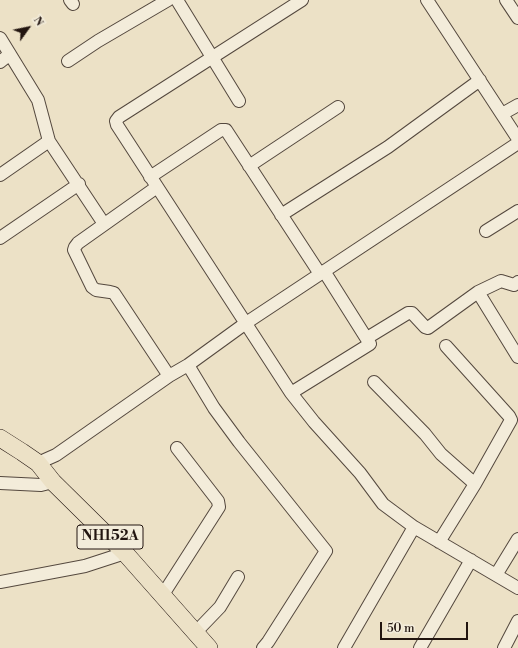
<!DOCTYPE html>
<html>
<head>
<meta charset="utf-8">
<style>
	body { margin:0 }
	#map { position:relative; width:518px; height:648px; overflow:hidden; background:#ece1c6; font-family:"Libre Bodoni",serif }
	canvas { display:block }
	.north { position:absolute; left:8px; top:8px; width:40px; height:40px; -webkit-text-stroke:3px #f3ecda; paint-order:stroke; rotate:57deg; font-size:11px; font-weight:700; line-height:16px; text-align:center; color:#221510 }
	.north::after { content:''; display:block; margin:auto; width:14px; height:18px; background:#221510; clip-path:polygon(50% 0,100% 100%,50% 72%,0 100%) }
	.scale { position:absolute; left:380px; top:622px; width:88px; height:18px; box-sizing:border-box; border:2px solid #221510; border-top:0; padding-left:5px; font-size:12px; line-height:14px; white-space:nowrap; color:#221510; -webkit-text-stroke:3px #f3ecda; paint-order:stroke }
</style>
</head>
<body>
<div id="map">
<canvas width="518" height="648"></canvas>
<div class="north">N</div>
<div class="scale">50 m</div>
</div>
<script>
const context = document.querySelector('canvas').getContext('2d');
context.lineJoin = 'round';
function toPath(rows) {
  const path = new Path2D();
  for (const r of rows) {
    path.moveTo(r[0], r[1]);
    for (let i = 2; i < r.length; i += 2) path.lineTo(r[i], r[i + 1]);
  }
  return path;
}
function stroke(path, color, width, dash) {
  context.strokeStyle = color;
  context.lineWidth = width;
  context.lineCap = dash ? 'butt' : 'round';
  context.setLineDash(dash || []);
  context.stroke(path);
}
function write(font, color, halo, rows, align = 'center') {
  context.font = font + ' "Libre Bodoni",serif';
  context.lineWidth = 4;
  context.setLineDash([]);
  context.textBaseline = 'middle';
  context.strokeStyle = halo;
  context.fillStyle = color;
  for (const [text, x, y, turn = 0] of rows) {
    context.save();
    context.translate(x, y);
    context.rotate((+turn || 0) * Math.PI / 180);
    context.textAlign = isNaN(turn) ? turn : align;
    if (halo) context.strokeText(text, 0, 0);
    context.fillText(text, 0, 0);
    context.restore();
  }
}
const minor = toPath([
	[70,0,73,4],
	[177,0,239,101],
	[302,0,119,117,116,121,117,125,291,393,314,422,360,473,383,504,414,527,518,588],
	[427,0,518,139],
	[506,0,518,18],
	[0,38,38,100,49,141,104,224],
	[68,61,98,41,168,0],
	[0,62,10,54],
	[502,114,518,105],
	[249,166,338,107],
	[0,175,49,141],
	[150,177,221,130,226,130,320,274],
	[157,187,78,243,75,247,74,250,92,287,96,290,110,292,114,293,169,376],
	[281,215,388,147,480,80],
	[486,231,518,211],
	[0,238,79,184],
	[478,292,518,357],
	[367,338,408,313,412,313,425,327,428,328,478,292,501,281,514,285,518,282],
	[188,365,214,408,239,442,326,551,268,642,263,648],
	[374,382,425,434,441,454,475,484],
	[291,393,370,344,324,271],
	[38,463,56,455,169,376,188,365,246,323,518,143],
	[0,483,41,485,53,482],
	[439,542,475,484,511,420,509,416,446,346],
	[496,575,518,539],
	[0,582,85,566,125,553],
	[162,596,219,507,218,501,177,448],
	[195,633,220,607,238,577],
	[344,648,414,527],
	[420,648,471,560],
	[504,648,518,621]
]);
const highway = toPath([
	[0,438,22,452,38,463,53,482,125,553,209,648]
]);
const shields = [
	[110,537,66]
];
const shieldNames = [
	["NH152A",110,537]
];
stroke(minor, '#54483e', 14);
stroke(highway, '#221510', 18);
stroke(minor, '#f3ecda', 12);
stroke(highway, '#ece1c6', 17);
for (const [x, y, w] of shields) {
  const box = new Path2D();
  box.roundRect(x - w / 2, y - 12, w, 24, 3);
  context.fillStyle = '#f3ecda';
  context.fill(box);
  stroke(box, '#221510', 1);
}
write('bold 14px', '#221510', null, shieldNames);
</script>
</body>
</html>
